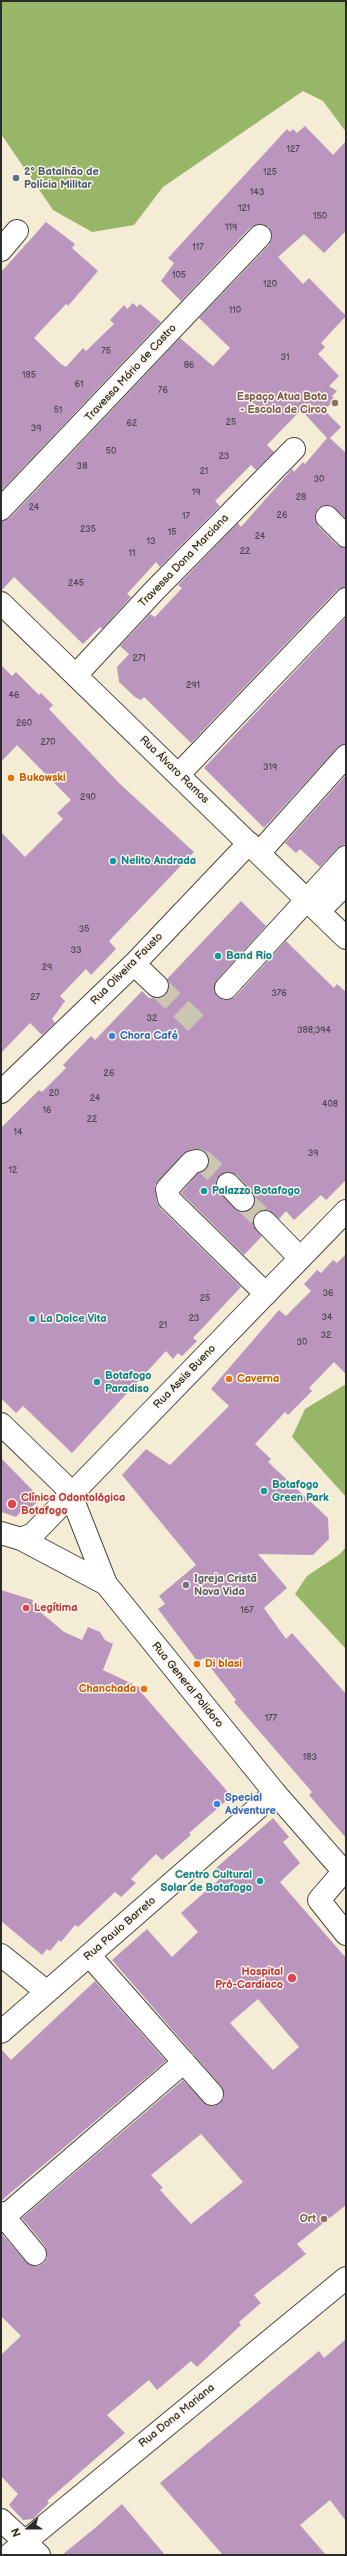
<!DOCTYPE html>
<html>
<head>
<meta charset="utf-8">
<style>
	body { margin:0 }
	#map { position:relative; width:347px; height:2556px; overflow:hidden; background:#f4ecd4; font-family:"Balsamiq Sans",sans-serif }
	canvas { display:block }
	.frame { position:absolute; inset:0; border:2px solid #2b2b2b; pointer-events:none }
	.north { position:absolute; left:8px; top:2508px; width:40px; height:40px; -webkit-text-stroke:3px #fcf5e5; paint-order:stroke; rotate:249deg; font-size:11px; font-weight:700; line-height:16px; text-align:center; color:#2b2b2b }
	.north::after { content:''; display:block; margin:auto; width:14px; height:18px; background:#2b2b2b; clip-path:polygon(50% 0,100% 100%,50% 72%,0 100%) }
</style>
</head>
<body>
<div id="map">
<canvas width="347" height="2556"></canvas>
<div class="frame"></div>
<div class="north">N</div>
</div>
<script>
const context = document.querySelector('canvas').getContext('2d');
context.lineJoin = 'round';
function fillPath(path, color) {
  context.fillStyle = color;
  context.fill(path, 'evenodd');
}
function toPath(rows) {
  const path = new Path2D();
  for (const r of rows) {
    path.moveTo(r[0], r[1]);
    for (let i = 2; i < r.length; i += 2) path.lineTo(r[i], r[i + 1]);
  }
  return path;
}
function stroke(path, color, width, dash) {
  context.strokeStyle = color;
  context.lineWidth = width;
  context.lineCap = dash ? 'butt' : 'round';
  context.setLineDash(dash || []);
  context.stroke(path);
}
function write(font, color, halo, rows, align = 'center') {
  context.font = font + ' "Balsamiq Sans",sans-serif';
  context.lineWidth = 3;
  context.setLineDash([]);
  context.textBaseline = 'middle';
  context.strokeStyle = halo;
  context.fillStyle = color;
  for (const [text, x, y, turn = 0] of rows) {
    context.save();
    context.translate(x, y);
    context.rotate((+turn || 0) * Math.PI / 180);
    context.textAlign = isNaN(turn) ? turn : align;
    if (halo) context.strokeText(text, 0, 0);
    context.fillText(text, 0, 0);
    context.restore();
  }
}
const forest = toPath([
	[1,1,346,1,346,132,323,101,303,91,163,187,134,225,92,232,53,210,1,134],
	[346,1384,346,1497,292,1437,305,1409],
	[346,1547,346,1649,295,1594,307,1576,340,1554]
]);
const building = toPath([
	[305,126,333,155,346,141,346,231,324,253,304,234,278,257,303,284,309,278,346,316,321,343,325,347,318,354,339,376,329,386,337,391,332,396,335,400,324,410,341,427,330,438,346,453,346,518,330,505,318,508,315,514,318,526,337,545,346,548,346,587,337,590,191,743,144,697,141,700,135,697,119,682,117,667,129,654,120,646,150,614,155,617,182,588,178,585,238,523,241,527,292,469,294,472,303,462,305,464,327,438,301,410,267,445,274,452,256,470,251,465,215,501,220,506,160,567,156,562,127,594,131,597,102,629,100,627,83,644,14,577,1,591,1,521,10,518,180,338,213,366,230,348,199,318,269,245,272,239,269,227,263,224,251,227,181,301,161,281,174,263,168,258,287,129,290,132,293,129,297,133],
	[46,222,75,244,72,248,98,271,68,306,66,304,34,338,61,364,66,367,83,348,86,351,114,324,110,320,124,305,127,309,133,303,137,307,140,304,161,322,1,491,1,272],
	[346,617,346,744,337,748,264,828,204,768],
	[1,665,12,676,16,672,39,695,41,693,53,705,49,709,119,783,194,852,109,941,116,949,91,975,86,969,60,996,65,1001,52,1019,55,1023,42,1035,30,1023,1,1053,1,832,25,857,63,819,57,813,71,800,17,745,1,762],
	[346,775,346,843,337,849,320,867,300,849,296,853,285,843],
	[241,901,266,926,217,980,214,991,218,997,224,1000,235,997,286,941,334,988,337,984,346,992,346,1180,326,1200,321,1195,294,1220,286,1211,279,1219,268,1210,257,1213,253,1225,262,1236,244,1255,181,1193,198,1173,206,1170,209,1159,207,1153,201,1149,190,1150,183,1154,155,1185,157,1202,160,1208,241,1287,193,1338,197,1341,182,1356,178,1353,173,1359,166,1351,72,1453,23,1406,16,1413,1,1398,1,1128,39,1090,42,1092,66,1068,63,1065,91,1036,95,1040,142,991,149,998,160,998,166,995,169,989,167,979],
	[226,1172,237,1175,252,1192,255,1203,251,1209,239,1212,219,1192,216,1180],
	[346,1254,346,1374,334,1362,309,1388,312,1391,288,1415,285,1412,255,1444,271,1459,268,1462,328,1518,329,1539,313,1555,258,1554,287,1588,264,1608,286,1639,292,1633,346,1694,346,1838,309,1795,312,1792,234,1702,236,1700,203,1658,198,1662,158,1609,165,1604,159,1596,196,1565,122,1475,146,1449,170,1465,229,1406,211,1389,279,1310,286,1316,311,1291,304,1284,317,1270,321,1273,333,1260,337,1263],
	[1,1458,41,1499,27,1511,24,1508,16,1517,1,1512],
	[1,1590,33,1600,32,1604,40,1606,38,1610,64,1632,82,1640,88,1627,100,1632,105,1640,113,1644,103,1670,141,1688,140,1691,227,1791,225,1802,189,1833,191,1835,162,1860,156,1854,131,1879,136,1883,121,1897,115,1892,78,1927,75,1925,61,1942,59,1940,50,1951,47,1949,42,1955,1,1921],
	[273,1818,289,1837,283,1842,300,1863,280,1882,346,1958,346,2205,297,2244,306,2254,254,2295,261,2303,239,2322,241,2325,197,2367,191,2361,157,2390,149,2380,107,2415,125,2433,47,2501,49,2503,33,2519,23,2520,9,2505,18,2494,1,2476,1,2355,21,2336,1,2316,1,2233,26,2262,37,2266,43,2264,47,2258,45,2246,22,2218,183,2080,208,2106,215,2106,224,2098,221,2086,112,1960,147,1929,172,1957,198,1932,181,1913,223,1876,216,1868],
	[258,1999,299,2047,273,2070,230,2023],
	[201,2134,243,2182,191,2224,160,2190,163,2188,151,2175],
	[95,1981,166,2061,1,2201,1,2049,11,2060],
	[346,2339,346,2521,330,2500,300,2525,326,2555,223,2555,160,2483,319,2351,324,2358],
	[122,2504,165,2555,62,2555,95,2528]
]);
const minorTunnel = toPath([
	[157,986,196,1023],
	[197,1161,204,1162,228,1184],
	[243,1200,265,1222]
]);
const minor = toPath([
	[1,250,17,231],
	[1,509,260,236],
	[327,517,346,536],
	[1,603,346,938],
	[76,675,154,591,294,449],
	[179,774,346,599],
	[259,853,346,756],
	[319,911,345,885],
	[134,964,157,986],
	[226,988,346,857],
	[1,1092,134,964,249,843],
	[197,1161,192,1162,167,1189,169,1199,266,1294],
	[228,1184,243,1200],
	[265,1222,300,1258],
	[1,1533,21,1539,106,1584],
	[21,1539,33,1534,346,1211],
	[344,1871,319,1900,346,1934],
	[1,1955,47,1992],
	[89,1955,212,2094],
	[1,2032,275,1793],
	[1,2213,35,2254],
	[4,2217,184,2062],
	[1,2520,39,2555],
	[9,2555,346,2278]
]);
const major = toPath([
	[1,1424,63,1484,71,1495,106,1584,275,1793,346,1874]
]);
const markers = [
	[16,178,4,"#5c6f8a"],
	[335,403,4,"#8d6e63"],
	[11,778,4,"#e8710a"],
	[113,861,4,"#0f9aa8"],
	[218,956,4,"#0f9aa8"],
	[112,1036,4,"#3f7fe0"],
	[204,1191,4,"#0f9aa8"],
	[32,1319,4,"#0f9aa8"],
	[229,1379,4,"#e8710a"],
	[97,1382,4,"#0f9aa8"],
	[264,1491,4,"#0f9aa8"],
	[12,1504,5,"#e0444e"],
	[186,1585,4,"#6b7280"],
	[26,1608,4,"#e0444e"],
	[197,1664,4,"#e8710a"],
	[144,1689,4,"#e8710a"],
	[217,1804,4,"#3f7fe0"],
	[260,1881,4,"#0f9aa8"],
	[292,1978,5,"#e0444e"],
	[324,2219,4,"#8d6e63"]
];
const numberNames = [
	["127",293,150],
	["125",270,173],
	["143",257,193],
	["121",244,209],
	["150",320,217],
	["119",231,228],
	["117",198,248],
	["105",179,276],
	["120",270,285],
	["110",235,311],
	["75",106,352],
	["31",285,358],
	["86",189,366],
	["185",29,376],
	["61",79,385],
	["76",163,391],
	["51",58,411],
	["25",231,423],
	["62",132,424],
	["39",36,429],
	["50",111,452],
	["23",224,457],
	["38",82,467],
	["21",204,472],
	["30",319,480],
	["19",196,493],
	["28",301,498],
	["24",34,508],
	["26",282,516],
	["17",186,517],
	["235",88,530],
	["15",172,533],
	["24",260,537],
	["13",151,542],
	["22",245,552],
	["11",132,554],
	["245",76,584],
	["271",139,659],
	["291",193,686],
	["46",14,696],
	["260",24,724],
	["270",48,743],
	["319",270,768],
	["290",88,798],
	["35",84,930],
	["33",76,951],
	["29",47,968],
	["376",279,994],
	["27",35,998],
	["32",152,1019],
	["388;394",314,1031],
	["26",109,1074],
	["20",54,1094],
	["24",95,1099],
	["408",330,1105],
	["16",47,1111],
	["22",92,1120],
	["14",18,1133],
	["39",313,1154],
	["12",13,1171],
	["36",328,1294],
	["25",205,1299],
	["34",327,1318],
	["23",194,1319],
	["21",163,1326],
	["32",326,1336],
	["30",302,1343],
	["167",247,1611],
	["177",271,1719],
	["183",310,1758]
];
const serviceNames = [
	["2º Batalhão de",24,172],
	["Polícia Militar",24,185]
];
const streetNames = [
	["Travessa Mário de Castro",131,373,-47],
	["Travessa Dona Marciana",184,561,-46],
	["Rua Álvaro Ramos",174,770,44],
	["Rua Oliveira Fausto",127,969,-45],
	["Rua Assis Bueno",185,1377,-46],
	["Rua General Polidoro",187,1685,51],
	["Rua Paulo Barreto",120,1929,-41],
	["Rua Dona Mariana",177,2416,-39]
];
const educationNames = [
	["Espaço Atua Bota",327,397],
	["- Escola de Circo",327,410],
	["Ort",316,2219]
];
const foodNames = [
	["Bukowski",19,778],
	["Caverna",237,1379],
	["Di blasi",205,1664],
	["Chanchada",136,1689,"right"]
];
const cultureNames = [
	["Nelito Andrada",121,861],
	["Band Rio",226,956],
	["Palazzo Botafogo",212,1191],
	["La Dolce Vita",40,1319],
	["Botafogo",105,1376],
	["Paradiso",105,1389],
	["Botafogo",272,1485],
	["Green Park",272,1498],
	["Centro Cultural",252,1875,"right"],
	["Solar de Botafogo",252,1888,"right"]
];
const shopNames = [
	["Chora Café",120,1036],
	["Special",225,1798],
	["Adventure",225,1811]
];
const healthNames = [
	["Clínica Odontológica",21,1498],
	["Botafogo",21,1511],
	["Legítima",34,1608],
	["Hospital",283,1972,"right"],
	["Pró-Cardíaco",283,1985,"right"]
];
const worshipNames = [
	["Igreja Cristã",194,1579],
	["Nova Vida",194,1592]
];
fillPath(forest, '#97b668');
fillPath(building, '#ba96bf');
stroke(minorTunnel, '#ccc5b2', 22, [22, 11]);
stroke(minor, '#494844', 24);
stroke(major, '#494844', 24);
stroke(minor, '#fff', 22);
stroke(major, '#fff', 22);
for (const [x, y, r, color] of markers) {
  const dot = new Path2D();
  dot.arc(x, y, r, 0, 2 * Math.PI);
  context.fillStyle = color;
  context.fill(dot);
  stroke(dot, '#fcf5e5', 1.5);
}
write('9px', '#4f4650', null, numberNames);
write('bold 11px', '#4e5e75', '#fcf5e5', serviceNames, 'left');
write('11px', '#2b2b2b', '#fcf5e5', streetNames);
write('bold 11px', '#785e54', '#fcf5e5', educationNames, 'right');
write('bold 11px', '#c56008', '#fcf5e5', foodNames, 'left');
write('bold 11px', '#0d838f', '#fcf5e5', cultureNames, 'left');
write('bold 11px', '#366cbe', '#fcf5e5', shopNames, 'left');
write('bold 11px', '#be3a42', '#fcf5e5', healthNames, 'left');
write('bold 11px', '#5b616d', '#fcf5e5', worshipNames, 'left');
</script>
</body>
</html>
